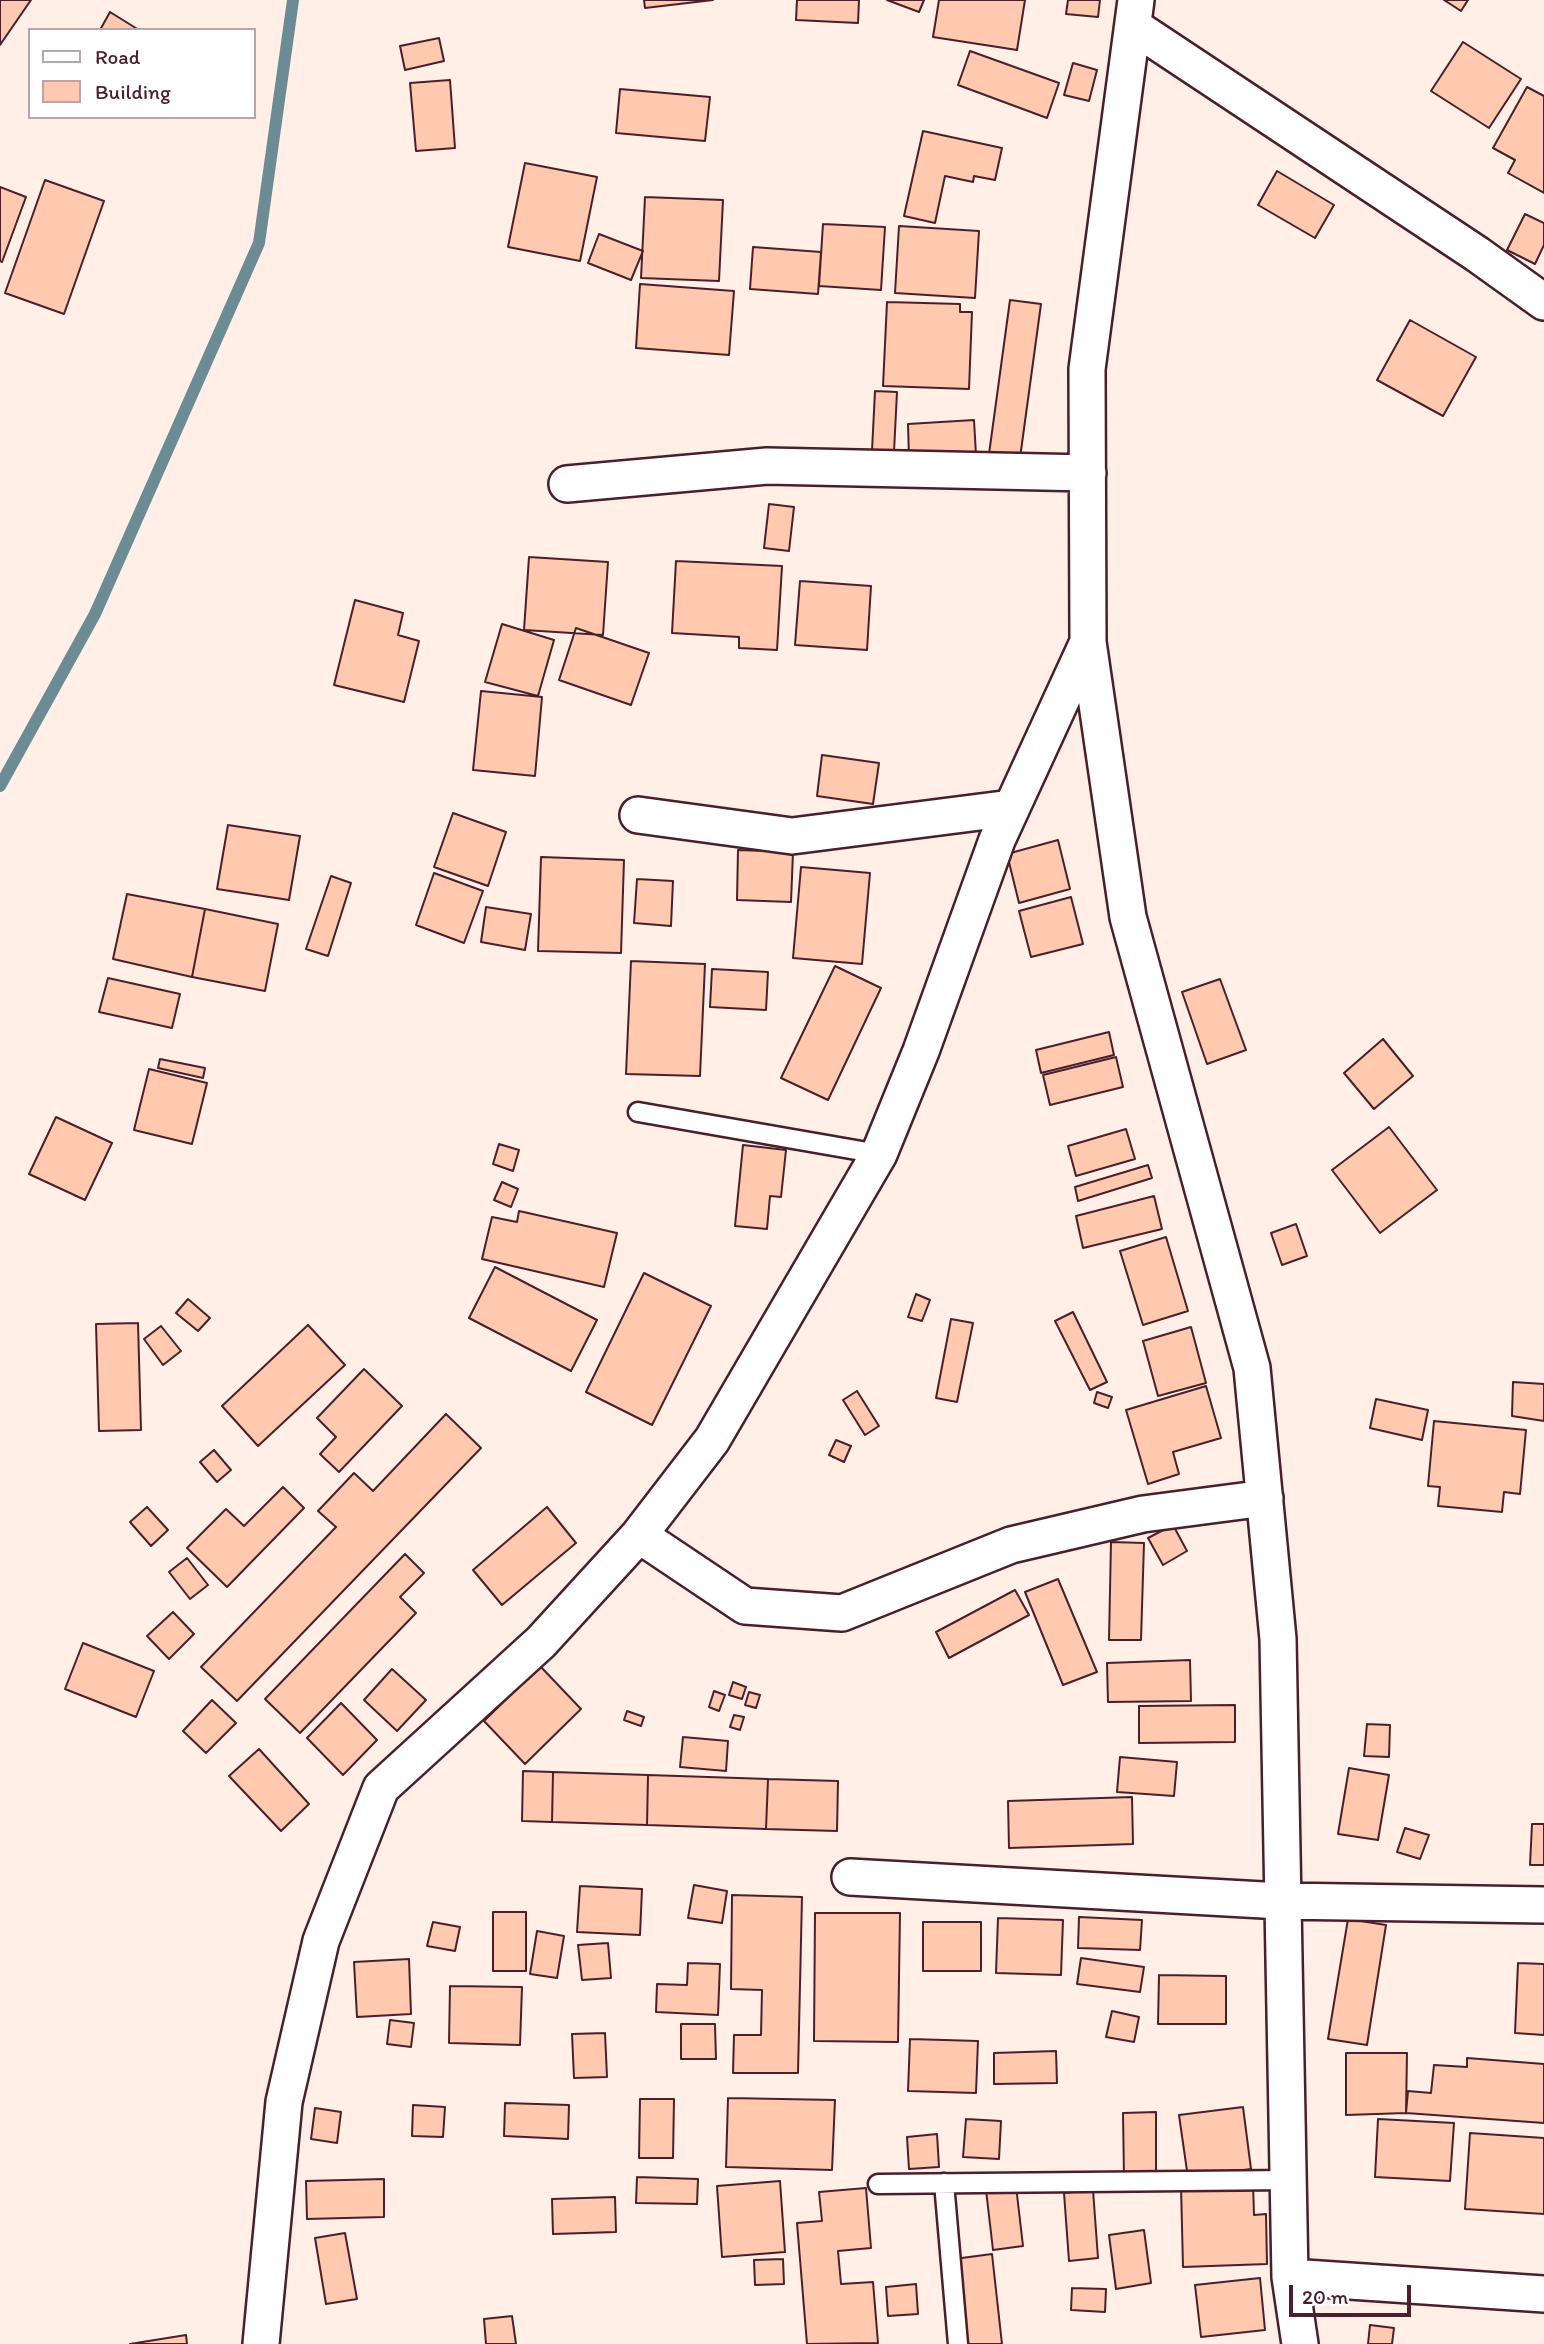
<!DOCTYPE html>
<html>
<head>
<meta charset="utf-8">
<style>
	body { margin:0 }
	#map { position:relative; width:1544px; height:2344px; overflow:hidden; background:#ffefe7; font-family:Itim,sans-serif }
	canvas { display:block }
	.legend { position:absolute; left:28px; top:28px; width:228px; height:91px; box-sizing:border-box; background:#fff; border:2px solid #b7a5aa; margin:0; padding:9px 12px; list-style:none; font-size:21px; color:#4a1f2b }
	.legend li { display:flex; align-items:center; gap:14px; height:35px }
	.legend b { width:35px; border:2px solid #b7a5aa }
	.scale { position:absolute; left:1289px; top:2285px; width:122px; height:32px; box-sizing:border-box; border:4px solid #4a1f2b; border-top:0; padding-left:9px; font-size:21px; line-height:24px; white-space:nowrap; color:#4a1f2b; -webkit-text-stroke:5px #fff; paint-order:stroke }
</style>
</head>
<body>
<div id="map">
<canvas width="1544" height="2344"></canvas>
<ul class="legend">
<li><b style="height:9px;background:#fff"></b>Road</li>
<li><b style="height:19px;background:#fec9af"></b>Building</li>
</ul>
<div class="scale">20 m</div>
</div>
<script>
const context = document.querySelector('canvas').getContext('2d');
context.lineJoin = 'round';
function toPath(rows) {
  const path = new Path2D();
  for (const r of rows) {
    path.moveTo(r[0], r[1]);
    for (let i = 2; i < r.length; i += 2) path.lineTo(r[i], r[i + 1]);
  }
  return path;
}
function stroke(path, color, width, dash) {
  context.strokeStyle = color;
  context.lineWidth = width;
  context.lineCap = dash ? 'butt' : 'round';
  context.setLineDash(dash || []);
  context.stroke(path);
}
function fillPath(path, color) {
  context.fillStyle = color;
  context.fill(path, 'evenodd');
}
const stream = toPath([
	[0,786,95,614,259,243,293,0]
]);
const building = toPath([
	[0,0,31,0,0,45,0,0],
	[644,0,713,0,645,8,644,0],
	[797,0,859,0,858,23,796,20,797,0],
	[887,0,924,0,919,12,887,0],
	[939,0,1025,0,1017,50,933,37,939,0],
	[1068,0,1100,0,1098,17,1066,14,1068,0],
	[1444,0,1468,0,1461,11,1444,0],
	[110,12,139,30,100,30,110,12],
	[439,38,444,61,405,70,400,46,439,38],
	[1463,42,1521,79,1489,128,1431,91,1463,42],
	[970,51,1059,83,1047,118,958,85,970,51],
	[1073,63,1097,70,1089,101,1064,95,1073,63],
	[450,80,455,148,416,151,410,83,450,80],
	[1527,87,1544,96,1544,193,1508,173,1515,160,1493,148,1527,87],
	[620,89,710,97,705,141,616,133,620,89],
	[923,131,1002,148,995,180,974,176,973,182,945,176,935,223,904,216,923,131],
	[525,163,597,177,580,261,508,247,525,163],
	[1277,171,1334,205,1315,238,1258,205,1277,171],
	[45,180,104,201,64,314,5,293,45,180],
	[0,187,26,197,2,262,0,261,0,187],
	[645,197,723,200,719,281,641,278,645,197],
	[1525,214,1544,223,1544,245,1535,264,1507,250,1525,214],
	[823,224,885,227,881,290,819,286,823,224],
	[899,226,979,231,975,298,895,293,899,226],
	[599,234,643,251,631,280,588,263,599,234],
	[753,247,821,252,818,294,750,289,753,247],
	[640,284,734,291,729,355,636,348,640,284],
	[1010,300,1041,304,1020,458,989,454,1010,300],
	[887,302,960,304,960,312,972,312,969,389,883,386,887,302],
	[1410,320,1476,357,1443,416,1377,380,1410,320],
	[875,391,897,392,894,452,872,451,875,391],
	[974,420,976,455,909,458,908,424,974,420],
	[769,504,794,507,789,551,764,548,769,504],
	[529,557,608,562,603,635,524,630,529,557],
	[676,561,782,566,777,650,739,648,739,637,672,633,676,561],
	[800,581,871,586,867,650,795,645,800,581],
	[355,600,403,613,398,635,419,641,404,702,334,685,355,600],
	[502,624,554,640,538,696,485,682,502,624],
	[576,628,649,653,631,705,559,680,576,628],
	[481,691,542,697,535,776,473,770,481,691],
	[822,755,879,763,873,804,817,796,822,755],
	[453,813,506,832,488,886,434,867,453,813],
	[228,825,300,836,289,900,217,889,228,825],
	[1058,840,1070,889,1019,903,1007,854,1058,840],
	[738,850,793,852,791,902,737,900,738,850],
	[541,857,624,860,621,953,538,951,541,857],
	[801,867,870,873,862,964,793,958,801,867],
	[434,873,483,891,464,943,416,925,434,873],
	[331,876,351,883,328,956,306,949,331,876],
	[637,879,673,881,671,926,634,923,637,879],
	[127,894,205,909,192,977,113,959,127,894],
	[1071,897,1083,944,1031,957,1019,911,1071,897],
	[486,907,531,914,525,950,481,942,486,907],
	[205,909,278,924,265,991,192,977,205,909],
	[631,961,705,964,700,1076,626,1074,631,961],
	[835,966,881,988,828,1100,781,1078,835,966],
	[712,969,768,972,766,1010,710,1007,712,969],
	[108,978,180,994,172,1028,99,1012,108,978],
	[1220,979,1246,1050,1207,1064,1182,992,1220,979],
	[1109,1032,1114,1055,1041,1073,1036,1050,1109,1032],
	[1383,1039,1413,1076,1374,1109,1344,1073,1383,1039],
	[1116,1057,1123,1087,1050,1105,1043,1075,1116,1057],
	[160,1059,205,1068,203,1078,158,1068,160,1059],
	[149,1069,207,1083,192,1144,134,1130,149,1069],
	[56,1117,112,1143,85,1200,29,1174,56,1117],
	[1389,1127,1437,1190,1380,1233,1332,1170,1389,1127],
	[1126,1129,1135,1159,1076,1176,1068,1146,1126,1129],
	[499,1144,519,1150,513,1171,493,1164,499,1144],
	[743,1145,786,1150,781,1197,770,1196,767,1229,735,1226,743,1145],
	[1148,1165,1152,1178,1078,1201,1075,1187,1148,1165],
	[502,1182,518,1189,511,1207,494,1200,502,1182],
	[1154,1196,1162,1229,1083,1248,1076,1216,1154,1196],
	[519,1211,617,1233,604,1287,482,1259,492,1217,517,1222,519,1211],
	[1296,1224,1307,1256,1282,1265,1271,1233,1296,1224],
	[1166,1237,1188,1311,1143,1325,1120,1251,1166,1237],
	[495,1267,597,1320,571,1371,469,1318,495,1267],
	[644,1273,711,1306,652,1425,586,1392,644,1273],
	[916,1294,930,1300,922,1321,908,1317,916,1294],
	[188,1299,210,1318,198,1331,176,1313,188,1299],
	[1073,1312,1107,1382,1090,1390,1055,1321,1073,1312],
	[951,1319,973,1323,957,1402,936,1398,951,1319],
	[138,1323,141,1430,99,1431,96,1324,138,1323],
	[308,1325,345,1365,258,1446,222,1406,308,1325],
	[161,1326,181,1351,163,1365,144,1339,161,1326],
	[1191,1327,1206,1383,1158,1396,1143,1341,1191,1327],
	[364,1369,402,1406,339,1472,320,1454,336,1437,317,1418,364,1369],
	[1513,1382,1544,1384,1544,1421,1512,1416,1513,1382],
	[1206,1386,1221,1438,1173,1452,1179,1474,1148,1484,1126,1410,1206,1386],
	[857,1391,879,1426,865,1435,843,1400,857,1391],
	[1097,1392,1112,1397,1108,1408,1094,1403,1097,1392],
	[1376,1399,1428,1410,1422,1440,1370,1428,1376,1399],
	[446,1414,481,1448,237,1701,201,1667,336,1527,318,1511,354,1473,373,1491,446,1414],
	[1434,1421,1526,1430,1520,1494,1504,1492,1502,1512,1438,1506,1440,1487,1428,1486,1434,1421],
	[836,1440,851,1446,844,1462,829,1455,836,1440],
	[214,1450,231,1470,217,1482,200,1462,214,1450],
	[283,1487,304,1508,227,1587,187,1548,226,1509,244,1526,283,1487],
	[147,1507,168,1530,151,1546,130,1522,147,1507],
	[547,1507,576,1543,502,1605,473,1570,547,1507],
	[1173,1525,1187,1551,1163,1565,1148,1538,1173,1525],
	[1111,1542,1144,1543,1141,1640,1109,1640,1111,1542],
	[405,1554,424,1573,400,1597,416,1613,300,1733,265,1699,405,1554],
	[187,1558,208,1585,190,1599,169,1572,187,1558],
	[1058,1579,1097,1672,1063,1685,1025,1592,1058,1579],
	[1015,1590,1029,1615,949,1658,936,1632,1015,1590],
	[173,1612,194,1634,169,1659,147,1636,173,1612],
	[83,1643,154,1671,136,1717,65,1689,83,1643],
	[1190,1660,1191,1701,1108,1702,1107,1663,1190,1660],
	[540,1666,581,1709,525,1764,484,1721,540,1666],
	[392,1669,426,1700,397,1731,364,1700,392,1669],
	[733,1682,746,1687,742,1699,729,1695,733,1682],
	[714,1691,725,1695,719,1711,709,1707,714,1691],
	[749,1692,760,1695,756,1708,745,1705,749,1692],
	[212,1700,236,1723,206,1753,183,1731,212,1700],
	[341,1703,377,1740,343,1775,307,1738,341,1703],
	[1235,1705,1235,1742,1139,1743,1139,1706,1235,1705],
	[627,1711,644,1717,641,1726,624,1720,627,1711],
	[734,1715,744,1717,740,1730,730,1727,734,1715],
	[1367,1724,1390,1725,1389,1757,1364,1756,1367,1724],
	[683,1737,728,1741,726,1771,680,1767,683,1737],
	[259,1749,309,1804,281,1831,229,1776,259,1749],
	[1120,1757,1177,1762,1174,1796,1117,1792,1120,1757],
	[1349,1768,1389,1775,1378,1840,1338,1834,1349,1768],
	[523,1771,553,1772,552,1822,522,1821,523,1771],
	[553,1772,648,1775,647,1825,552,1822,553,1772],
	[648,1775,768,1779,766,1829,647,1825,648,1775],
	[768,1779,838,1781,837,1831,766,1829,768,1779],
	[1132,1797,1133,1844,1009,1848,1008,1801,1132,1797],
	[1532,1824,1544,1824,1544,1865,1530,1865,1532,1824],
	[1405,1828,1429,1835,1420,1859,1397,1852,1405,1828],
	[694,1885,727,1891,722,1923,688,1918,694,1885],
	[580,1886,642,1889,640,1935,577,1932,580,1886],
	[732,1895,802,1897,798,2073,733,2073,734,2035,761,2035,762,1990,731,1989,732,1895],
	[493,1912,526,1912,526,1971,493,1971,493,1912],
	[815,1913,900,1913,898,2042,814,2041,815,1913],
	[1079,1917,1142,1920,1140,1950,1078,1948,1079,1917],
	[998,1918,1063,1920,1061,1975,996,1973,998,1918],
	[1348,1919,1386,1925,1367,2045,1328,2039,1348,1919],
	[433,1922,460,1927,455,1951,427,1946,433,1922],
	[923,1922,981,1922,981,1971,923,1971,923,1922],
	[537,1931,564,1936,557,1978,530,1974,537,1931],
	[608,1943,611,1978,582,1980,578,1945,608,1943],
	[1081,1958,1144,1967,1140,1992,1077,1984,1081,1958],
	[409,1959,411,2014,357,2017,354,1962,409,1959],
	[688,1963,720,1964,718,2015,656,2012,657,1984,687,1985,688,1963],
	[1518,1963,1544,1964,1544,2035,1515,2033,1518,1963],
	[1159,1975,1226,1976,1226,2024,1158,2024,1159,1975],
	[450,1986,522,1987,520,2045,449,2043,450,1986],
	[1112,2011,1139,2017,1134,2042,1106,2037,1112,2011],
	[390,2020,414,2023,411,2047,387,2044,390,2020],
	[681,2024,715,2024,716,2059,681,2059,681,2024],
	[605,2033,607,2077,574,2078,572,2034,605,2033],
	[910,2039,978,2041,976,2093,908,2091,910,2039],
	[1056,2051,1057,2083,994,2084,994,2053,1056,2051],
	[1346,2053,1407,2053,1406,2113,1346,2115,1346,2053],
	[1467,2058,1544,2064,1544,2123,1406,2113,1408,2091,1431,2093,1434,2065,1467,2067,1467,2058],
	[728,2098,835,2100,832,2170,726,2167,728,2098],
	[640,2099,674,2099,673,2158,639,2158,640,2099],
	[505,2103,569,2105,568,2139,504,2136,505,2103],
	[413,2105,445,2107,443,2137,412,2136,413,2105],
	[1243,2107,1251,2169,1188,2178,1179,2115,1243,2107],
	[315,2108,341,2112,337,2143,311,2139,315,2108],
	[1156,2112,1156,2176,1124,2177,1123,2113,1156,2112],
	[966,2119,1001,2121,999,2159,963,2157,966,2119],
	[1378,2119,1454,2123,1450,2181,1375,2177,1378,2119],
	[1470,2133,1544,2138,1544,2214,1465,2209,1470,2133],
	[937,2134,939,2167,909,2169,907,2137,937,2134],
	[637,2177,698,2179,697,2204,636,2203,637,2177],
	[384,2179,384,2217,307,2219,306,2181,384,2179],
	[780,2181,785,2252,722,2257,717,2186,780,2181],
	[1253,2183,1254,2215,1266,2214,1267,2264,1183,2267,1181,2186,1253,2183],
	[1016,2186,1023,2246,993,2250,986,2190,1016,2186],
	[866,2188,871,2248,838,2251,841,2284,873,2282,878,2343,807,2344,797,2223,822,2221,819,2192,866,2188],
	[1093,2190,1098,2258,1069,2261,1064,2193,1093,2190],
	[615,2197,616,2232,553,2234,552,2199,615,2197],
	[1144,2230,1151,2283,1116,2289,1109,2235,1144,2230],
	[345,2233,357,2299,326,2304,315,2238,345,2233],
	[992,2254,1002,2344,963,2344,954,2259,992,2254],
	[783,2259,784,2284,755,2285,754,2260,783,2259],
	[1260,2278,1265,2330,1201,2337,1195,2285,1260,2278],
	[916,2284,918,2314,888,2316,886,2287,916,2284],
	[1072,2288,1106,2289,1105,2312,1071,2310,1072,2288],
	[512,2316,516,2344,486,2344,484,2319,512,2316],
	[1370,2325,1394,2328,1392,2344,1368,2344,1370,2325],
	[186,2335,187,2344,130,2344,186,2335]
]);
const lane = toPath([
	[638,1112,879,1154],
	[944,2183,958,2344],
	[878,2184,1289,2180]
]);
const street = toPath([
	[1136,0,1087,369,1088,642,1128,917,1252,1368,1278,1639,1290,2277,1300,2344],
	[1133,26,1477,254,1544,302],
	[567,484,767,466,1088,473],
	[638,815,792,836,1011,808],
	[639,1535,745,1606,842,1613,1011,1545,1143,1514,1265,1498],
	[850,1877,1281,1901,1544,1905],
	[1290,2277,1544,2294],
	[261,2344,284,2102,321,1941,381,1788,541,1642,639,1535,712,1440,879,1154,921,1051,997,840,1088,642]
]);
stroke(stream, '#6c8c95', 12);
fillPath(building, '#fec9af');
stroke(building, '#4a1f2b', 2);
stroke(lane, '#4a1f2b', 23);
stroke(street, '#4a1f2b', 40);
stroke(lane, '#fff', 18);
stroke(street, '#fff', 35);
</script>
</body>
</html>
